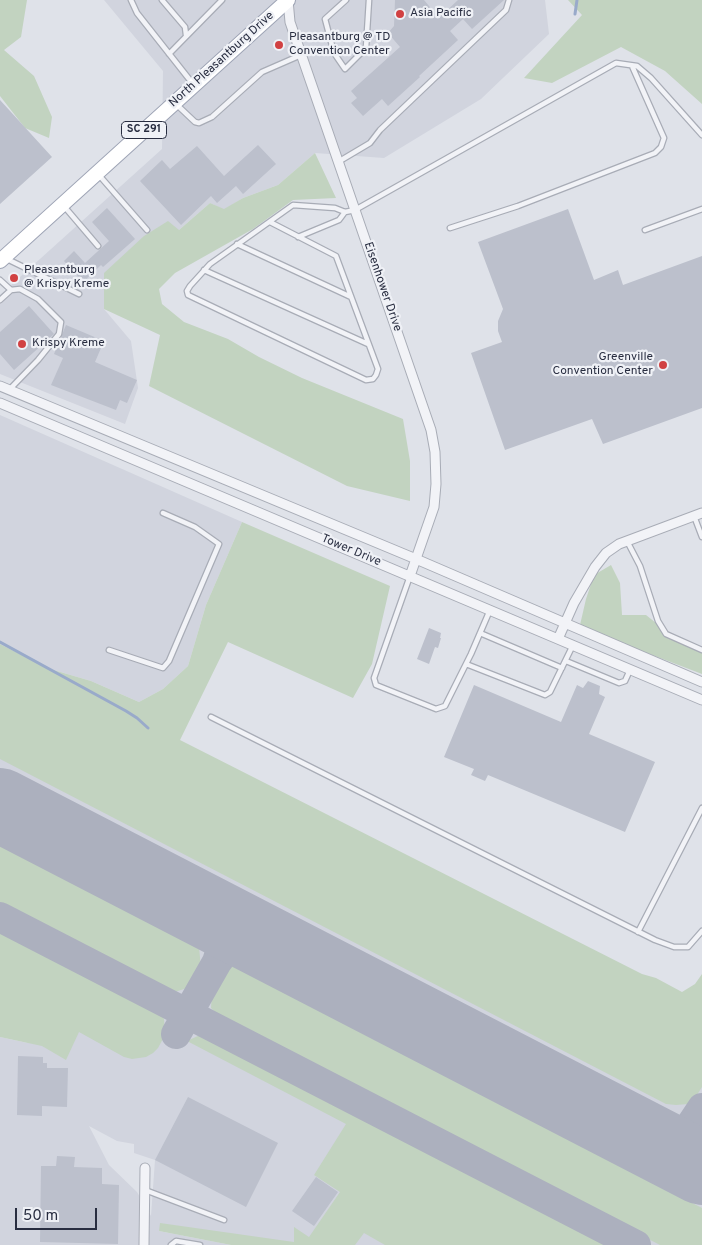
<!DOCTYPE html>
<html>
<head>
<meta charset="utf-8">
<style>
	body { margin:0 }
	#map { position:relative; width:702px; height:1245px; overflow:hidden; background:#dfe2e9; font-family:Overpass,sans-serif }
	canvas { display:block }
	.scale { position:absolute; left:15px; top:1208px; width:82px; height:22px; box-sizing:border-box; border:2px solid #282d40; border-top:0; padding-left:6px; font-size:15px; line-height:18px; white-space:nowrap; color:#282d40; -webkit-text-stroke:4px #eff1f6; paint-order:stroke }
</style>
</head>
<body>
<div id="map">
<canvas width="702" height="1245"></canvas>
<div class="scale">50 m</div>
</div>
<script>
const context = document.querySelector('canvas').getContext('2d');
context.lineJoin = 'round';
function fillPath(path, color) {
  context.fillStyle = color;
  context.fill(path, 'evenodd');
}
function toPath(rows) {
  const path = new Path2D();
  for (const r of rows) {
    path.moveTo(r[0], r[1]);
    for (let i = 2; i < r.length; i += 2) path.lineTo(r[i], r[i + 1]);
  }
  return path;
}
function stroke(path, color, width, dash) {
  context.strokeStyle = color;
  context.lineWidth = width;
  context.lineCap = dash ? 'butt' : 'round';
  context.setLineDash(dash || []);
  context.stroke(path);
}
function write(font, color, halo, rows, align = 'center') {
  context.font = font + ' Overpass,sans-serif';
  context.lineWidth = 4.5;
  context.setLineDash([]);
  context.textBaseline = 'middle';
  context.strokeStyle = halo;
  context.fillStyle = color;
  for (const [text, x, y, turn = 0] of rows) {
    context.save();
    context.translate(x, y);
    context.rotate((+turn || 0) * Math.PI / 180);
    context.textAlign = isNaN(turn) ? turn : align;
    if (halo) context.strokeText(text, 0, 0);
    context.fillText(text, 0, 0);
    context.restore();
  }
}
const built = toPath([
	[104,0,545,0,549,34,481,99,384,158,315,153,278,185,243,198,224,210,210,203,179,230,104,309,131,341,138,388,125,424,0,374,0,295,162,149,163,71],
	[0,415,242,522,206,605,188,666,163,689,139,702,91,681,50,669,0,644],
	[0,653,702,1013,702,1245,235,1245,159,1230,159,1231,231,1245,0,1245,0,1037,28,1043,0,1028],
	[89,1126,117,1141,134,1144,134,1153,155,1160,151,1216,137,1192,109,1165]
]);
const green = toPath([
	[0,0,27,0,21,37,4,50,34,76,52,117,49,138,25,128,0,96],
	[568,0,702,0,702,104,665,71,621,47,552,83,524,78,582,15],
	[315,153,336,198,293,200,253,229,175,273,159,289,162,304,184,322,228,339,259,357,302,378,403,419,410,461,410,501,347,486,149,386,160,335,104,309,104,273,144,236,168,221,179,230,210,203,224,209,243,198,278,185],
	[242,522,390,586,372,664,353,698,228,642,180,740,642,974,656,978,682,992,695,984,702,974,702,1087,695,1098,688,1104,676,1105,666,1104,0,759,0,644,50,669,91,681,139,702,163,689,188,666,206,605],
	[611,565,620,583,622,615,646,615,671,635,702,649,702,674,600,635,580,625,586,599,594,575],
	[0,845,199,947,201,968,196,979,187,988,175,992,160,987,0,905],
	[0,927,157,1009,164,1019,165,1035,158,1048,153,1053,146,1057,132,1059,124,1057,79,1032,66,1060,42,1046,0,1037],
	[233,965,702,1208,702,1245,660,1245,224,1021,211,1008,212,991,220,977],
	[200,1035,611,1245,385,1245,364,1233,355,1245,231,1245,159,1231,160,1223,294,1242,294,1227,309,1237,340,1192,314,1175,346,1124,187,1041]
]);
const stream = toPath([
	[575,14,577,0],
	[0,642,126,711,137,718,148,728]
]);
const taxiway = toPath([
	[205,911,216,922,219,930,222,946,217,962],
	[0,917,636,1245],
	[176,1034,217,962,226,950,238,941,245,940,253,940,268,944],
	[557,1093,648,1135,661,1139,676,1136,688,1129,702,1108],
	[698,1116,693,1138,697,1152,702,1160]
]);
const runway = toPath([
	[0,805,702,1168]
]);
const building = toPath([
	[395,0,424,0,439,18,458,0,504,0,472,29,463,19,450,31,458,40,419,76,420,77,388,106,382,99,363,116,351,103,357,98,351,91,400,47,388,33,394,26],
	[0,100,52,157,0,204],
	[258,145,276,164,243,194,236,186,217,203,211,196,181,225,140,181,162,160,170,169,197,146,224,176],
	[107,208,135,239,103,267,101,265,83,282,64,261,74,251,85,263,109,241,92,222],
	[568,209,594,280,618,270,623,285,702,256,702,408,603,444,592,419,505,450,471,353,502,342,498,331,498,321,503,309,478,242],
	[29,306,54,334,14,370,0,354,0,332],
	[66,325,104,341,95,362,137,380,127,403,120,400,116,410,51,385,63,358,54,354],
	[429,628,441,633,440,638,441,638,438,648,435,647,429,664,417,659],
	[588,681,600,686,599,694,605,697,589,734,655,762,625,832,488,775,485,781,471,775,474,769,444,757,474,685,561,722,577,685,583,688],
	[18,1056,43,1057,43,1063,47,1063,47,1068,68,1068,67,1107,42,1106,42,1116,17,1115],
	[188,1097,278,1143,246,1207,155,1160],
	[57,1156,75,1157,74,1167,102,1168,102,1184,119,1185,118,1244,40,1242,41,1166,56,1166],
	[316,1177,338,1192,314,1226,292,1211]
]);
const lane = toPath([
	[131,0,137,13,193,84],
	[162,0,185,27,186,35],
	[346,0,325,19,334,53,345,69,366,48,369,0],
	[169,54,222,0],
	[177,105,195,122,199,123,212,117,262,72,301,55],
	[338,162,370,143,380,130,506,10,509,0],
	[98,174,147,230],
	[63,205,98,246],
	[270,222,336,256,378,369,376,375,373,379,366,380,188,295,187,291,190,286,210,264,293,205,335,208,345,212,355,210,616,63,637,66,651,78,702,135],
	[450,228,518,206,655,153,661,147,664,138,632,66],
	[645,230,702,209],
	[298,237,339,220,345,212],
	[237,244,351,297],
	[7,259,79,294],
	[204,270,368,344],
	[0,280,11,290],
	[0,300,11,290,20,289,38,299,61,322,59,334,38,360,9,390],
	[694,516,702,537],
	[627,541,640,566,658,621,666,634,702,650],
	[410,576,374,678,376,685,436,709,445,706,471,654,490,610],
	[480,633,562,668],
	[109,650,163,668,169,661,219,544,195,527,163,513],
	[566,661,619,683,625,681,630,670],
	[466,664,545,695,550,692,573,645],
	[211,717,655,940,674,947,688,947,702,931],
	[638,932,702,808],
	[145,1190,224,1220],
	[171,1245,176,1241,200,1245]
]);
const street = toPath([
	[288,0,290,22,431,430,435,452,436,484,434,507,410,576],
	[0,386,416,559,702,682],
	[0,403,702,700],
	[558,639,574,603,595,567,606,553,619,544,702,513],
	[144,1245,145,1168]
]);
const primary = toPath([
	[0,261,288,0]
]);
const markers = [
	[400,14,5,"#d14142"],
	[279,45,5,"#d14142"],
	[14,278,5,"#d14142"],
	[22,344,5,"#d14142"],
	[663,365,5,"#d14142"]
];
const shields = [
	[144,130,45]
];
const shieldNames = [
	["SC 291",144,130]
];
const poiNames = [
	["Asia Pacific",410,14],
	["Pleasantburg @ TD",289,38],
	["Convention Center",289,52],
	["Pleasantburg",24,271],
	["@ Krispy Kreme",24,285],
	["Krispy Kreme",32,344],
	["Greenville",653,358,"right"],
	["Convention Center",653,372,"right"]
];
const streetNames = [
	["North Pleasantburg Drive",222,60,-42],
	["Eisenhower Drive",382,287,71],
	["Tower Drive",351,551,23]
];
fillPath(built, '#d1d4de');
fillPath(green, '#c2d3c0');
stroke(stream, '#99aaca', 3);
stroke(taxiway, '#acb0be', 30);
stroke(runway, '#acb0be', 74);
fillPath(building, '#bcc0cc');
stroke(lane, '#a8acb6', 7);
stroke(street, '#a8acb6', 11);
stroke(primary, '#9ea4b5', 16);
stroke(lane, '#f2f3f7', 4.5);
stroke(street, '#f2f3f7', 9);
stroke(primary, '#fff', 14);
for (const [x, y, r, color] of markers) {
  const dot = new Path2D();
  dot.arc(x, y, r, 0, 2 * Math.PI);
  context.fillStyle = color;
  context.fill(dot);
  stroke(dot, '#eff1f6', 2);
}
for (const [x, y, w] of shields) {
  const box = new Path2D();
  box.roundRect(x - w / 2, y - 8.5, w, 17, 4);
  context.fillStyle = '#eff1f6';
  context.fill(box);
  stroke(box, '#282d40', 1);
}
write('bold 11px', '#282d40', null, shieldNames);
write('12px', '#282d40', '#eff1f6', poiNames, 'left');
write('12px', '#282d40', '#eff1f6', streetNames);
</script>
</body>
</html>
